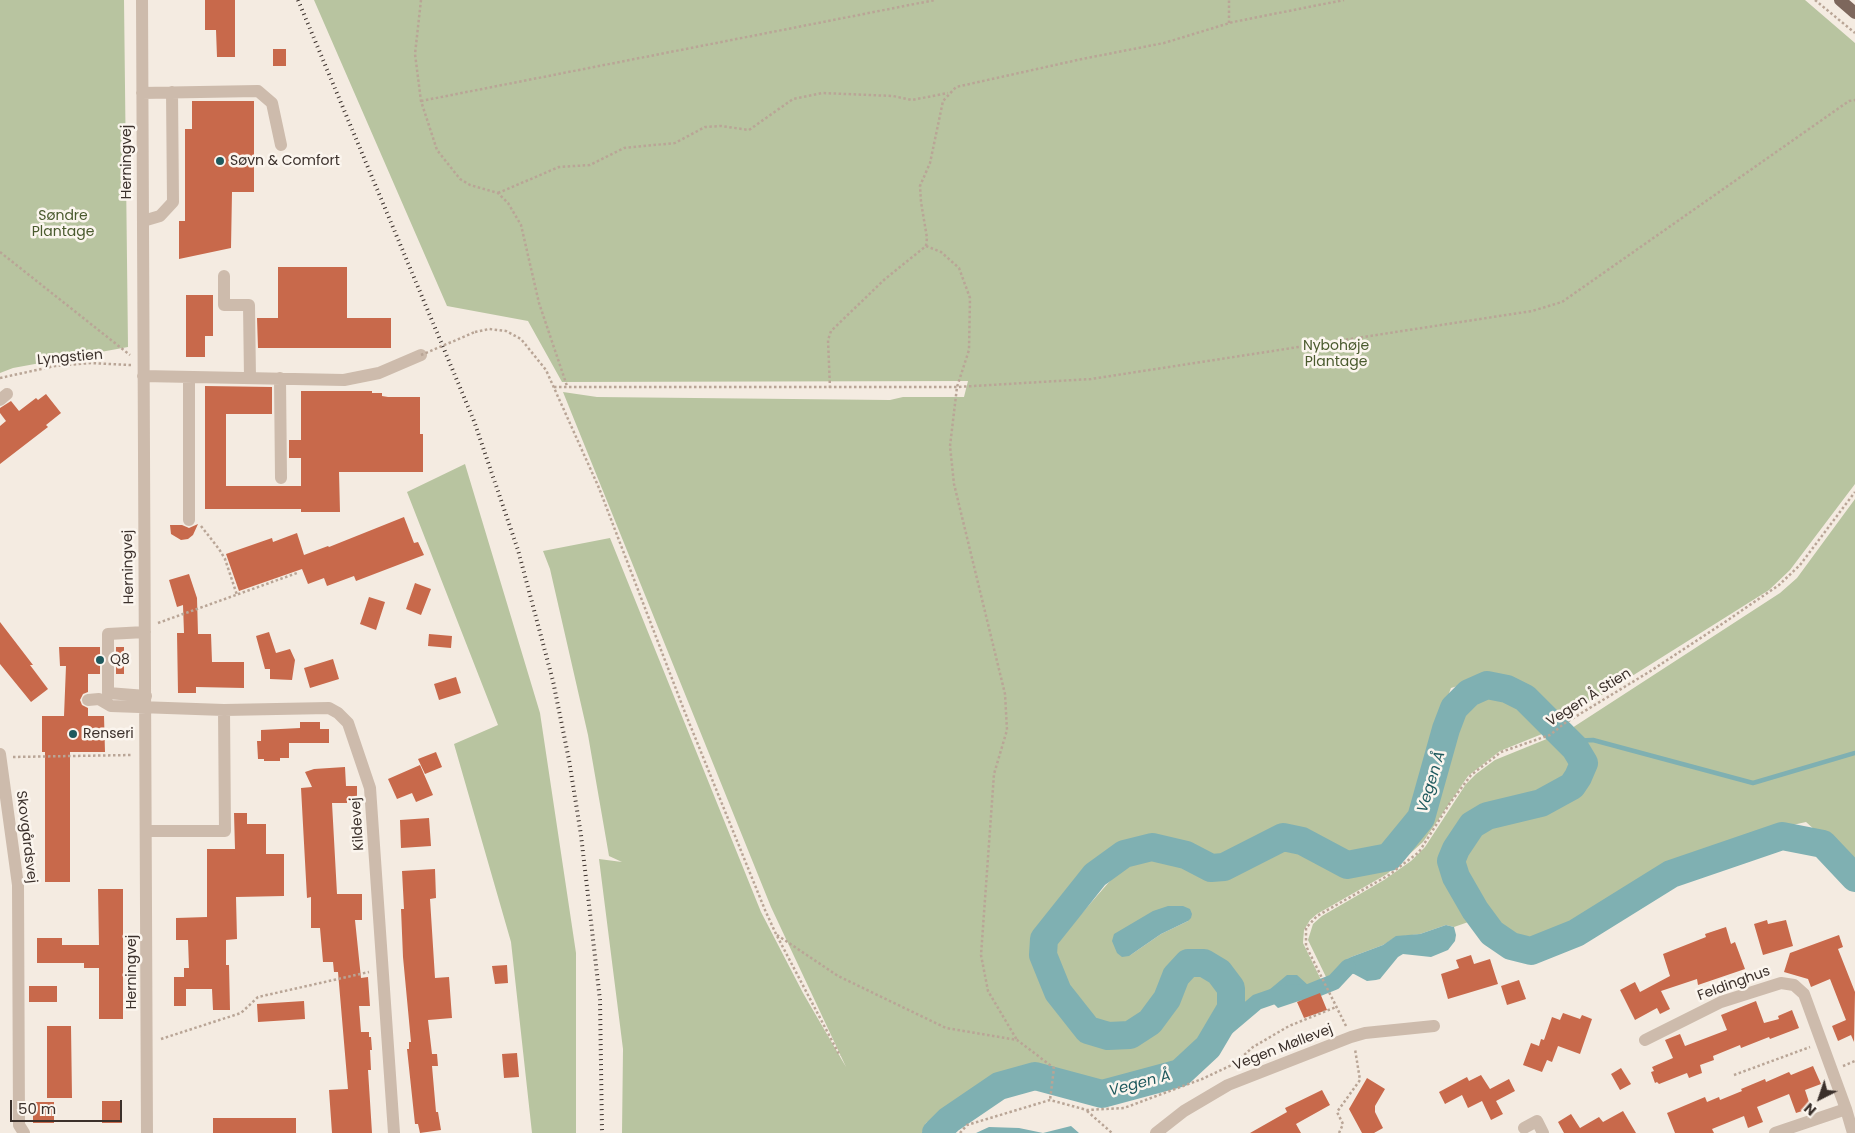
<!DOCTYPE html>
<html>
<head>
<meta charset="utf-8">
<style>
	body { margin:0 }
	#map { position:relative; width:1855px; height:1133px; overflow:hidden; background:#f4ebe1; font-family:Poppins,sans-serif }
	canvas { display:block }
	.north { position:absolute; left:1795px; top:1073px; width:50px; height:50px; -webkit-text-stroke:4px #fbf5ee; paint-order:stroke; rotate:221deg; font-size:14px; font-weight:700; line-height:20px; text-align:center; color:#3b302b }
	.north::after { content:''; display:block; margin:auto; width:18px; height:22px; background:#3b302b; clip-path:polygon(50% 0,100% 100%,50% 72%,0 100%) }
	.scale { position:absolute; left:10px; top:1100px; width:112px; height:22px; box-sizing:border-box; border:2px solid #3b302b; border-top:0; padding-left:6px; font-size:15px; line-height:18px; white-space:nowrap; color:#3b302b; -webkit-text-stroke:4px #fbf5ee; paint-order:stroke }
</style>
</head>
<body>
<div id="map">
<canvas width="1855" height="1133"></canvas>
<div class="north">N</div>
<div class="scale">50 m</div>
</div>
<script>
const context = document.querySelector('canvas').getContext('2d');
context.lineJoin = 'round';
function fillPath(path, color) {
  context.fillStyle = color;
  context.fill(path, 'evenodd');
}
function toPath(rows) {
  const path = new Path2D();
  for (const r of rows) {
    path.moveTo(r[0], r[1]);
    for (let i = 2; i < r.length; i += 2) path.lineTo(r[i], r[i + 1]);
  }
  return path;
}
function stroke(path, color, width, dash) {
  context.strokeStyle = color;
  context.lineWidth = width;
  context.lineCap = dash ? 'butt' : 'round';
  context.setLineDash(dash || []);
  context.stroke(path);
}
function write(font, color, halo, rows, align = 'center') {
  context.font = font + ' Poppins,sans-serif';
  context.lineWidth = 5;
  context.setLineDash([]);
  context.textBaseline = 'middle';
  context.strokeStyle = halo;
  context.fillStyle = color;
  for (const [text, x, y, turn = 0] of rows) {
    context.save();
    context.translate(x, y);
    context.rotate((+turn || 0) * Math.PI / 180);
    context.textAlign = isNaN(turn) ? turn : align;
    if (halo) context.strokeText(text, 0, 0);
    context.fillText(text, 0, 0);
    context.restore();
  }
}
const green = toPath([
	[0,0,124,0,128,347,13,368,0,373],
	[314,0,1805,0,1855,43,1855,484,1790,570,1769,590,1562,720,1520,683,1488,677,1451,688,1434,733,1414,815,1393,843,1376,854,1358,857,1338,852,1297,833,1283,831,1231,856,1219,859,1168,841,1142,840,1096,866,1045,921,1034,940,1034,954,1065,1018,1087,1036,1121,1043,1146,1037,1161,1022,1190,977,1201,975,1210,976,1218,982,1223,989,1223,1000,1207,1036,1176,1065,1106,1086,1039,1065,1020,1066,926,1123,922,1133,622,1133,623,1049,599,859,622,862,609,856,588,735,550,569,543,551,610,538,761,912,803,993,846,1067,771,907,563,392,597,397,890,400,903,397,964,397,968,381,562,382,528,321,447,306],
	[465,464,540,713,576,953,576,1133,532,1133,511,942,454,744,498,725,407,492],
	[1855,499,1855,866,1806,822,1779,828,1666,871,1564,931,1539,938,1522,936,1503,929,1488,912,1457,864,1462,853,1480,828,1550,806,1586,779,1594,758,1572,728,1780,593,1797,578],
	[1496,693,1512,699,1547,732,1500,751,1468,776,1423,842,1387,874,1317,914,1310,920,1304,930,1303,943,1323,984,1309,990,1309,986,1269,990,1267,996,1256,999,1233,1020,1241,991,1237,979,1205,951,1189,955,1172,965,1168,980,1158,1001,1142,1022,1130,1029,1101,1029,1071,996,1055,954,1055,944,1123,866,1145,860,1180,863,1201,873,1216,877,1231,874,1281,848,1293,846,1349,874,1371,873,1387,868,1420,837,1443,775,1451,726,1457,717,1468,707,1487,695],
	[1190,909,1188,921,1161,934,1129,956],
	[1554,736,1573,755,1577,763,1574,772,1566,779,1525,801,1484,809,1464,823,1449,845,1443,858,1448,879,1474,920,1454,927,1446,925,1420,934,1396,937,1383,945,1351,957,1346,960,1332,981,1327,979,1308,940,1313,924,1322,916,1384,880,1411,861,1425,847,1466,784,1476,774,1495,760]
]);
const water = toPath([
	[1168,906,1183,906,1190,909,1192,914,1191,918,1188,921,1161,934,1129,956,1122,957,1117,953,1112,941,1114,934,1153,911],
	[1446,925,1454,927,1456,935,1455,941,1448,950,1431,957,1403,954,1398,957,1380,979,1376,980,1367,981,1354,974,1346,973,1336,984,1334,984,1332,981,1345,960,1351,957,1383,945,1396,936,1420,934],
	[1287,975,1297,975,1309,986,1308,998,1278,1008,1267,997,1269,990],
	[1071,1126,1079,1133,976,1133,989,1127,1019,1128,1043,1133]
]);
const stream = toPath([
	[1568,741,1593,740,1753,783,1855,753]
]);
const canal = toPath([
	[1208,1047,1218,1035,1257,1002,1283,993,1309,992,1334,982,1348,967]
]);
const river = toPath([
	[936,1133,949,1120,999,1086,1035,1076,1102,1094,1180,1073,1208,1047,1231,1008,1231,988,1219,972,1204,963,1188,963,1176,976,1167,999,1150,1022,1130,1035,1108,1036,1088,1030,1058,992,1043,955,1044,939,1095,875,1124,854,1152,847,1186,855,1211,868,1224,867,1283,837,1302,841,1347,865,1389,857,1421,818,1446,729,1454,708,1469,693,1487,685,1507,689,1525,698,1575,748,1584,763,1578,777,1572,786,1541,803,1487,816,1472,825,1456,849,1451,861,1456,877,1475,910,1492,933,1511,946,1531,951,1576,933,1671,874,1782,836,1823,844,1855,878]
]);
const building = toPath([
	[205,0,235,0,235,57,217,57,216,30,205,30],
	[273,49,286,49,286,66,273,66],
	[192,101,254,101,254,192,232,192,231,248,179,259,179,221,185,221,185,129,192,129],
	[278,267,347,267,347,318,391,318,391,348,258,348,257,318,278,318],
	[186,295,213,295,213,336,205,336,205,357,186,357],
	[205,386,272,387,272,414,226,414,226,486,301,486,301,458,289,458,289,440,301,440,301,391,372,391,372,393,382,393,382,396,388,397,420,397,420,434,423,434,423,472,339,472,340,512,301,512,301,509,205,509],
	[46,394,61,413,46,425,48,427,0,464,0,426,6,421,0,413,0,408,11,401,19,411,36,398,38,400],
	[404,517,414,543,418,542,424,555,356,581,354,576,327,586,324,578,308,584,302,569,239,591,226,554,272,538,273,542,297,533,304,555,328,546,329,547],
	[198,524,193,535,188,539,181,540,171,534,170,525,182,525,189,528],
	[189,574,197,598,198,634,211,634,212,662,244,662,244,688,196,687,196,693,178,693,177,633,184,633,183,605,177,607,169,580],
	[415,583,431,589,421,615,406,609],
	[369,597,385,602,376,630,360,624],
	[0,622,33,665,30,665,48,689,31,702,0,664],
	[269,632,276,653,290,649,295,660,292,680,270,679,270,669,265,669,256,636],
	[429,634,452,636,451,648,428,646],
	[59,647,100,647,100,674,88,674,88,692,83,694,80,700,82,705,88,708,88,716,104,716,105,752,70,752,70,882,45,882,45,752,42,752,42,716,64,716,66,666,60,666],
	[116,647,124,647,124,674,116,674],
	[333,659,339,679,310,688,304,668],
	[456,677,461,693,439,700,434,684],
	[300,722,320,722,320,729,329,729,329,743,289,743,289,758,280,758,280,761,264,761,264,759,258,759,257,741,261,741,261,730,300,728],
	[436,752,442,767,425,774,418,759],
	[420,765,433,795,416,802,412,793,397,799,388,779],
	[345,767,346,786,357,786,357,797,352,798,353,800,347,800,347,803,332,803,337,894,362,894,362,920,355,920,361,978,368,977,370,1006,359,1006,361,1032,369,1032,369,1037,371,1037,372,1050,370,1050,371,1070,368,1070,372,1133,332,1133,329,1090,348,1089,338,972,334,972,333,962,323,962,320,928,311,928,311,897,307,898,301,788,312,787,305,772,314,769],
	[234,813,247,813,247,824,266,824,266,854,284,854,284,896,236,897,237,939,226,940,226,965,229,965,230,1010,213,1010,212,989,186,989,186,1006,174,1006,174,977,184,977,184,968,189,968,188,940,176,940,176,918,207,917,207,849,235,849],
	[429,818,431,846,401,848,400,820],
	[435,869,436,898,430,899,435,978,449,977,452,1018,428,1020,432,1054,437,1054,438,1066,432,1066,436,1112,438,1112,441,1130,420,1133,418,1124,415,1124,407,1049,409,1049,409,1042,411,1042,403,957,401,909,404,909,402,871],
	[98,889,123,889,123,1019,99,1019,99,968,84,968,84,963,37,963,37,938,62,938,62,945,99,945],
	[1767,920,1768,924,1786,920,1793,946,1763,955,1754,924],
	[1726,927,1731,944,1735,942,1745,969,1698,985,1697,979,1661,991,1670,1009,1660,1014,1657,1008,1635,1020,1620,990,1635,982,1640,992,1670,976,1663,954,1706,937,1705,934],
	[1839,935,1843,947,1838,949,1855,992,1854,1042,1851,1035,1838,1041,1832,1026,1846,1020,1830,979,1811,987,1808,979,1784,972,1790,953],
	[1471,955,1474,964,1490,959,1498,984,1448,999,1441,974,1459,968,1456,960],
	[507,965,508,983,495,984,492,966],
	[1519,980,1526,999,1507,1005,1501,986],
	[29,986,57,986,57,1002,29,1002],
	[1320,993,1327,1010,1304,1018,1297,1002],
	[304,1001,305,1019,258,1022,257,1004],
	[1756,1001,1764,1023,1779,1019,1778,1016,1792,1010,1799,1028,1770,1039,1769,1037,1741,1048,1740,1045,1713,1056,1714,1060,1700,1065,1702,1073,1689,1078,1687,1073,1659,1084,1657,1082,1655,1083,1651,1072,1654,1071,1652,1067,1673,1058,1665,1040,1680,1034,1685,1046,1727,1030,1721,1015],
	[1563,1013,1580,1019,1582,1015,1592,1019,1580,1054,1558,1046,1552,1062,1547,1060,1542,1072,1523,1065,1531,1043,1539,1046,1541,1039,1544,1040,1552,1017,1560,1020],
	[47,1026,71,1026,72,1098,47,1098],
	[517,1053,519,1077,504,1078,502,1054],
	[1813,1066,1821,1084,1805,1090,1811,1108,1796,1113,1789,1094,1757,1107,1763,1122,1748,1128,1744,1116,1712,1129,1714,1133,1675,1133,1667,1113,1705,1097,1707,1102,1719,1097,1720,1100,1742,1091,1741,1089,1765,1079,1766,1082,1789,1072,1791,1075],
	[1621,1068,1631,1084,1620,1090,1611,1074],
	[1481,1075,1490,1089,1509,1079,1515,1091,1496,1101,1503,1114,1491,1120,1482,1101,1468,1108,1462,1095,1445,1104,1439,1092,1467,1077,1469,1081],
	[1367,1078,1385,1089,1375,1106,1375,1112,1383,1128,1374,1133,1362,1133,1349,1109],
	[1322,1090,1330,1105,1296,1124,1301,1133,1250,1133,1287,1112,1285,1108],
	[102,1101,122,1101,122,1123,102,1123],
	[33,1102,54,1102,54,1123,33,1123],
	[1623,1111,1636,1133,1564,1133,1558,1122,1571,1114,1580,1128,1599,1117,1603,1122],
	[213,1118,296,1118,296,1133,213,1133]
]);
const path = toPath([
	[421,0,415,54,421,101,437,150,460,179,470,185,498,193,508,203,521,225,539,303,567,386],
	[1815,0,1855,33],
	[1229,23,1229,0],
	[421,101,935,0],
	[498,193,559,167,590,165,624,148,675,143,705,127,721,126,749,130,793,99,822,93,893,96,912,100,948,93],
	[926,246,941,252,959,268,970,298,969,350,957,387,950,446,954,484,1005,694,1007,730,994,774,981,955,988,991,1017,1040],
	[0,252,130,355],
	[475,332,489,329,506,331,521,339,546,370,599,488,684,710,765,910,776,934,840,1056],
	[0,378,55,366,91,363,131,365],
	[554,387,957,387,1091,379,1532,311,1562,302,1849,101,1855,100],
	[830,388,828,340,831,331,885,279,926,246,927,238,921,202,920,186,930,163,943,101,956,87,1082,59,1164,43,1233,22,1344,0],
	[201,526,219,549,225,559,237,595],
	[158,623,297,573],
	[13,757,132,755],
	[777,935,838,976,946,1028,1017,1040,1054,1068,1050,1100],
	[1346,1026,1306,946,1306,928,1317,916,1389,875,1419,852,1450,803,1471,775,1501,752,1550,735,1565,723,1649,672,1725,622,1779,585,1800,565,1855,492],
	[161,1039,241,1013,258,997,369,972],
	[1843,1066,1855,1061],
	[1734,1075,1810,1047],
	[1087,1111,1112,1133],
	[960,1133,967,1125,1050,1100,1087,1110,1124,1108,1202,1079,1234,1064,1253,1047,1289,1026,1336,1007],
	[1339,1133,1343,1124,1337,1112,1360,1080,1355,1049]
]);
const minor = toPath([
	[142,0,147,1133],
	[142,93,258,91,272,103,281,145],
	[143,221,160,216,173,202,172,92],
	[224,276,224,305,249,305,250,378],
	[143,376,344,380,379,373,421,355],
	[189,377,189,520],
	[280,378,281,478],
	[0,400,7,394],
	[145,632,108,634,108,693,146,696],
	[88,700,99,699,111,706,224,710,329,708,338,713,348,723,370,788,394,1133],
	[0,754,18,885,19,1125,24,1133],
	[146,831,225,831,224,710],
	[1645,1040,1721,1002,1781,983,1794,985,1804,994,1846,1109,1853,1133],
	[1524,1128,1537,1121,1543,1133],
	[1156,1133,1184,1111,1228,1085,1351,1037,1365,1033,1434,1026],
	[1775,1133,1846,1109]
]);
const major = toPath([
	[1840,0,1855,13]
]);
const rail = toPath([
	[298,0,474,421,518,550,553,681,569,760,581,835,600,1000,602,1133]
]);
const pathBridge = toPath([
	[421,355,475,332]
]);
const markers = [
	[220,161,5,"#1f5a5e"],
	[100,660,5,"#1f5a5e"],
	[73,734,5,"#1f5a5e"]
];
const poiNames = [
	["Søvn & Comfort",230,161],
	["Q8",110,660],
	["Renseri",83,734]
];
const streetNames = [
	["Herningvej",127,162,-90],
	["Lyngstien",70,358,-5],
	["Herningvej",129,567,-91],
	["Vegen Å Stien",1589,698,-32],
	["Kildevej",358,824,-94],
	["Skovgårdsvej",26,837,83],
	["Herningvej",132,972,-90],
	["Feldinghus",1734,984,-20],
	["Vegen Møllevej",1283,1048,-21]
];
const parkNames = [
	["Søndre",63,216],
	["Plantage",63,232],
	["Nybohøje",1336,346],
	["Plantage",1336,362]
];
const waterNames = [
	["Vegen Å",1432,782,-73],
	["Vegen Å",1140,1084,-15]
];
fillPath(green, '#b8c4a0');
fillPath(water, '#7fb0b2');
stroke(stream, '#7fb0b2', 4.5);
stroke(canal, '#7fb0b2', 16);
stroke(river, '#7fb0b2', 28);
fillPath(building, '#c8694b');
stroke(path, '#b9a596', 2.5, [2.5, 2.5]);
stroke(minor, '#cdbbac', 12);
stroke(major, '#7d675c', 12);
stroke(rail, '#3b302b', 4, [1, 4]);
stroke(pathBridge, '#b9a596', 2.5, [2.5, 2.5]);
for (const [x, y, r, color] of markers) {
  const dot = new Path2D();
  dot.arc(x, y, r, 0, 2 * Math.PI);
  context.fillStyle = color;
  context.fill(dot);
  stroke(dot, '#fbf5ee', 2);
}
write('14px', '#3b302b', '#fbf5ee', poiNames, 'left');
write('14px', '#3b302b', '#fbf5ee', streetNames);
write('14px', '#4a5a2e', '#fbf5ee', parkNames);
write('italic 15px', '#1f5a5e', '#fbf5ee', waterNames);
</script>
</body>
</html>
